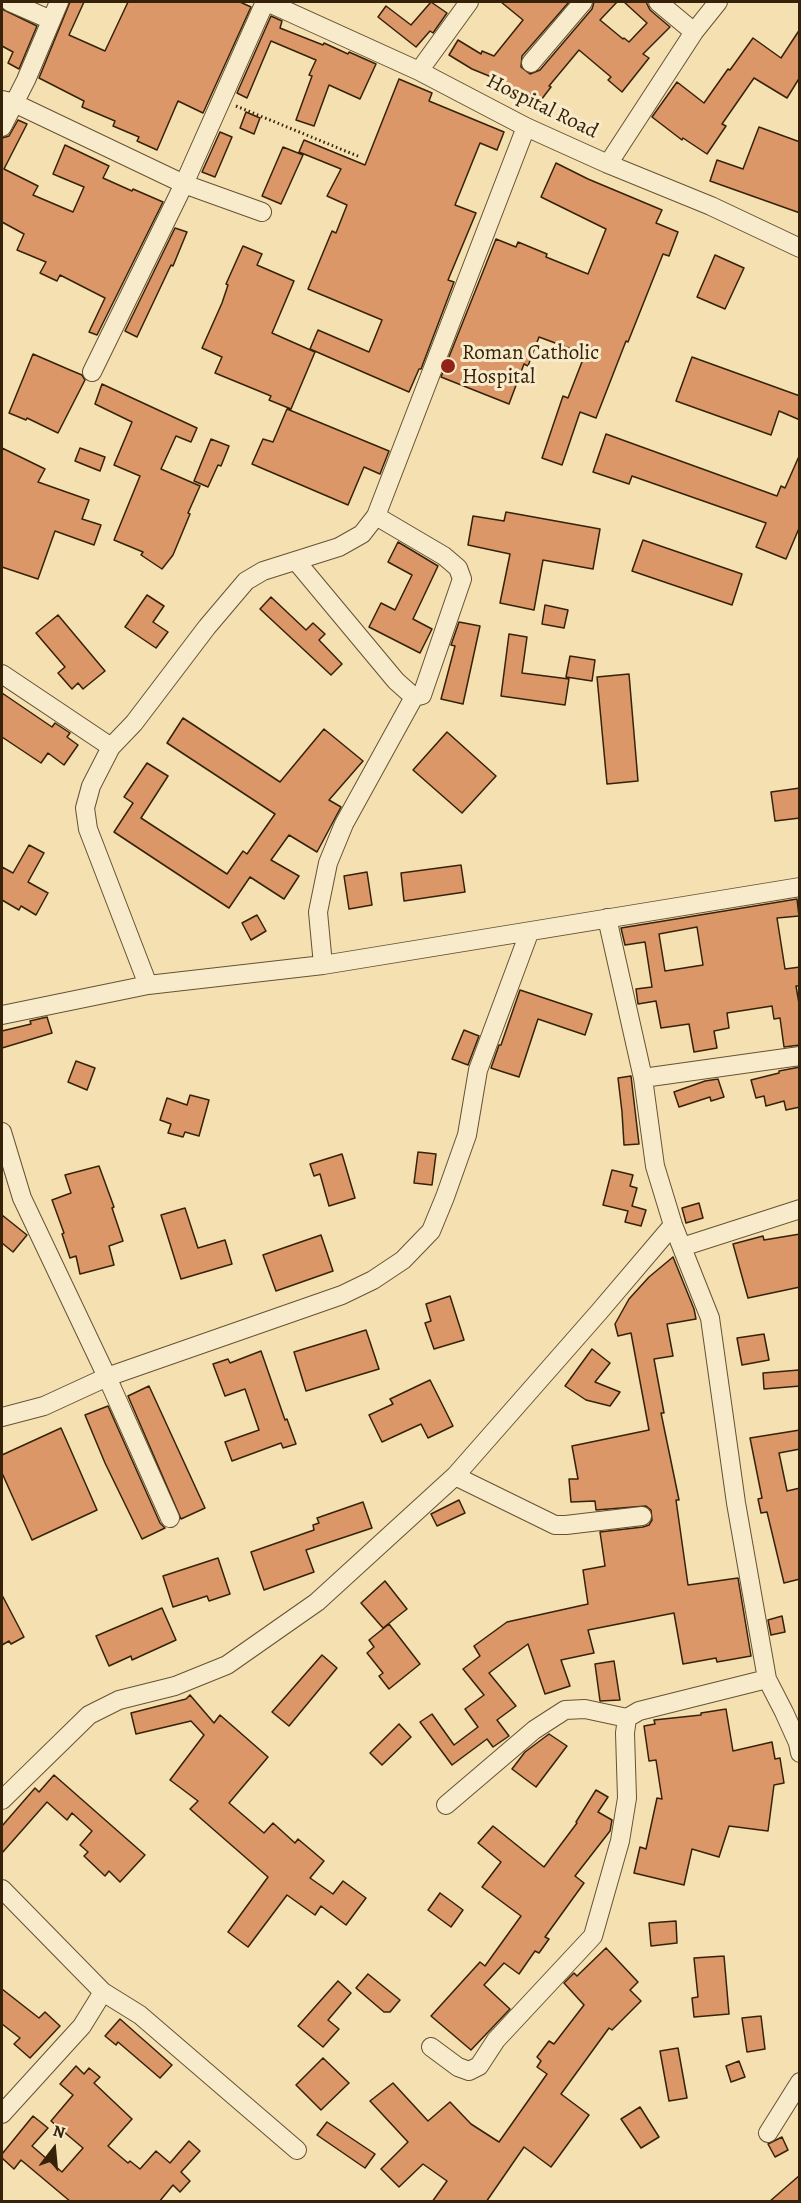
<!DOCTYPE html>
<html>
<head>
<meta charset="utf-8">
<style>
	body { margin:0 }
	#map { position:relative; width:801px; height:2203px; overflow:hidden; background:#f4e0b1; font-family:Alegreya,serif }
	canvas { display:block }
	.frame { position:absolute; inset:0; border:3px solid #362208; pointer-events:none }
	.north { position:absolute; left:24px; top:2119px; width:60px; height:60px; -webkit-text-stroke:4px #f8ebcc; paint-order:stroke; rotate:16deg; font-size:16px; font-weight:700; line-height:24px; text-align:center; color:#362208 }
	.north::after { content:''; display:block; margin:auto; width:21px; height:27px; background:#362208; clip-path:polygon(50% 0,100% 100%,50% 72%,0 100%) }
</style>
</head>
<body>
<div id="map">
<canvas width="801" height="2203"></canvas>
<div class="frame"></div>
<div class="north">N</div>
</div>
<script>
const context = document.querySelector('canvas').getContext('2d');
context.lineJoin = 'round';
function fillPath(path, color) {
  context.fillStyle = color;
  context.fill(path, 'evenodd');
}
function toPath(rows) {
  const path = new Path2D();
  for (const r of rows) {
    path.moveTo(r[0], r[1]);
    for (let i = 2; i < r.length; i += 2) path.lineTo(r[i], r[i + 1]);
  }
  return path;
}
function stroke(path, color, width, dash) {
  context.strokeStyle = color;
  context.lineWidth = width;
  context.lineCap = dash ? 'butt' : 'round';
  context.setLineDash(dash || []);
  context.stroke(path);
}
function write(font, color, halo, rows, align = 'center') {
  context.font = font + ' Alegreya,serif';
  context.lineWidth = 6;
  context.setLineDash([]);
  context.textBaseline = 'middle';
  context.strokeStyle = halo;
  context.fillStyle = color;
  for (const [text, x, y, turn = 0] of rows) {
    context.save();
    context.translate(x, y);
    context.rotate((+turn || 0) * Math.PI / 180);
    context.textAlign = isNaN(turn) ? turn : align;
    if (halo) context.strokeText(text, 0, 0);
    context.fillText(text, 0, 0);
    context.restore();
  }
}
const building = toPath([
	[70,2,84,2,69,35,105,51,128,2,240,2,251,7,203,113,178,101,157,150,137,141,139,137,113,126,115,121,82,107,84,101,39,78,70,2],
	[431,2,447,13,433,33,430,31,416,47,378,17,386,6,411,25,431,2],
	[501,2,569,2,522,56,521,67,530,74,540,70,592,9,594,2,617,2,600,20,623,39,624,38,629,42,647,23,624,2,646,2,650,10,670,27,643,54,649,58,622,92,608,80,611,77,579,50,549,86,551,87,541,100,532,93,524,103,507,90,511,85,472,69,449,55,458,40,481,54,482,51,494,56,523,20,501,2],
	[2,9,37,26,19,69,8,63,13,52,2,46,2,9],
	[271,16,282,21,280,28,323,45,324,43,348,54,349,52,376,64,360,99,329,85,314,126,296,120,312,76,309,75,316,60,271,41,247,98,237,93,271,16],
	[800,29,800,77,787,98,754,78,722,124,726,126,707,154,683,138,682,140,652,117,677,82,704,103,728,69,730,70,753,38,781,58,800,29],
	[399,79,432,93,429,101,504,132,497,150,480,143,455,205,476,213,448,280,454,282,421,369,419,369,409,392,310,349,318,330,369,352,382,320,308,289,332,231,336,233,347,205,327,196,341,169,299,152,304,140,365,165,399,79],
	[246,112,260,118,254,134,240,128,246,112],
	[18,120,27,124,4,169,38,186,33,195,73,212,84,187,53,174,65,145,109,166,103,178,132,191,133,189,163,202,97,335,89,332,105,298,60,275,57,281,40,273,46,262,17,250,24,234,2,222,2,138,9,136,18,120],
	[759,127,800,142,800,213,710,181,717,160,743,169,759,127],
	[220,132,232,137,215,177,202,172,220,132],
	[283,147,303,155,281,204,262,196,283,147],
	[556,163,588,179,662,210,656,223,678,232,669,256,663,254,628,342,626,341,596,418,580,412,562,465,542,458,563,396,568,398,585,354,539,337,528,366,524,364,509,404,441,377,496,239,516,247,518,242,547,254,546,257,588,274,606,229,541,197,556,163],
	[175,228,187,232,173,266,171,265,137,337,125,331,175,228],
	[243,246,262,254,257,265,294,281,272,333,315,352,291,409,269,400,271,396,215,373,222,357,202,348,222,303,228,285,226,284,243,246],
	[715,255,744,268,725,309,697,297,715,255],
	[33,354,70,370,82,375,85,380,58,433,27,418,26,420,9,413,33,354],
	[692,357,800,396,800,420,779,411,771,435,676,401,692,357],
	[102,384,197,428,191,442,176,436,161,469,200,486,188,513,190,514,173,555,162,569,141,555,143,552,114,540,140,476,114,465,132,422,95,404,102,384],
	[287,409,389,451,380,474,364,467,348,505,252,464,263,439,273,442,287,409],
	[606,434,777,496,781,486,785,488,800,454,800,526,786,559,756,547,766,523,632,476,629,484,593,472,606,434],
	[211,439,229,446,221,466,218,465,208,487,194,481,211,439],
	[2,448,45,469,38,482,89,500,82,519,101,525,94,545,55,531,38,579,2,567,2,448],
	[80,448,105,457,100,471,75,461,80,448],
	[506,512,600,529,593,569,543,560,534,610,500,603,510,554,468,545,473,516,504,521,506,512],
	[643,540,742,574,732,605,632,571,643,540],
	[398,542,438,566,413,619,432,629,420,653,369,627,381,603,395,610,412,575,388,562,398,542],
	[147,595,164,606,153,622,168,632,156,648,125,627,147,595],
	[271,597,306,630,313,623,325,634,319,640,342,664,331,675,260,609,271,597],
	[545,605,568,610,564,628,542,624,545,605],
	[58,615,105,671,83,689,78,683,72,689,58,673,65,667,36,633,58,615],
	[459,622,480,626,463,704,441,699,455,646,451,645,459,622],
	[509,634,527,637,522,673,569,679,565,705,501,696,509,634],
	[570,656,595,660,592,681,566,677,570,656],
	[629,674,638,781,607,784,597,677,629,674],
	[2,693,52,727,55,723,70,733,67,737,78,745,64,765,48,753,41,763,2,737,2,693],
	[183,718,280,782,324,729,363,761,329,800,341,807,317,852,289,835,271,860,299,876,284,899,250,877,229,908,114,832,133,803,124,797,147,763,168,776,141,818,227,874,243,851,247,854,275,814,167,743,183,718],
	[447,732,496,776,462,813,413,770,447,732],
	[800,788,800,818,775,821,771,792,800,788],
	[29,845,44,853,28,882,48,893,36,915,21,906,19,910,2,900,2,867,13,873,29,845],
	[461,865,465,892,404,901,401,873,461,865],
	[367,872,372,905,349,909,344,876,367,872],
	[797,899,799,916,777,918,785,969,800,967,800,986,796,986,800,1009,800,1045,784,1047,780,1018,774,1019,772,1006,727,1013,729,1028,714,1031,717,1048,694,1052,689,1024,661,1028,656,1001,638,1004,636,989,652,987,645,942,625,945,621,928,797,899],
	[697,927,703,965,665,971,659,934,697,927],
	[257,915,266,931,251,940,242,923,257,915],
	[520,990,592,1014,585,1035,538,1019,519,1077,491,1068,499,1045,501,1045,520,990],
	[47,1017,52,1033,2,1048,2,1031,31,1024,30,1021,47,1017],
	[464,1030,479,1036,468,1065,452,1059,464,1030],
	[76,1061,95,1068,87,1090,68,1082,76,1061],
	[800,1067,800,1107,786,1110,784,1101,766,1106,764,1096,756,1098,751,1080,779,1073,779,1071,800,1067],
	[631,1076,639,1144,624,1145,622,1112,618,1078,631,1076],
	[718,1079,724,1097,711,1101,710,1097,679,1107,674,1092,705,1081,718,1079],
	[190,1095,209,1100,199,1136,185,1132,183,1137,168,1133,171,1124,160,1120,167,1098,187,1105,190,1095],
	[418,1152,436,1154,432,1185,414,1183,418,1152],
	[342,1154,355,1198,329,1206,320,1174,314,1176,310,1164,342,1154],
	[99,1166,114,1207,112,1208,123,1241,109,1246,114,1265,80,1274,76,1256,70,1258,62,1234,64,1233,52,1200,71,1193,65,1175,99,1166],
	[612,1170,633,1175,630,1186,637,1188,632,1206,646,1210,641,1226,625,1222,628,1211,603,1205,612,1170],
	[699,1203,703,1218,686,1223,682,1208,699,1203],
	[185,1208,198,1248,225,1240,232,1264,181,1279,161,1215,185,1208],
	[2,1215,27,1235,13,1252,2,1243,2,1215],
	[800,1234,800,1287,748,1298,733,1244,763,1236,764,1240,800,1234],
	[321,1235,333,1271,276,1291,263,1255,321,1235],
	[673,1257,694,1309,696,1319,667,1324,673,1356,654,1359,664,1413,661,1413,679,1500,676,1500,688,1585,738,1578,751,1656,717,1662,716,1658,683,1664,674,1613,588,1630,594,1653,561,1660,570,1686,545,1694,528,1644,489,1673,516,1706,497,1720,509,1736,493,1747,487,1739,452,1765,420,1722,432,1714,454,1745,478,1727,465,1709,484,1695,463,1669,480,1656,474,1646,507,1622,588,1604,583,1570,605,1566,600,1532,643,1527,649,1525,652,1520,651,1510,646,1506,596,1510,595,1501,571,1502,569,1479,578,1479,572,1446,649,1430,631,1333,618,1336,615,1324,629,1299,649,1277,673,1257],
	[450,1296,464,1340,434,1349,425,1323,431,1321,426,1304,450,1296],
	[366,1330,379,1369,306,1391,294,1352,366,1330],
	[764,1334,769,1360,742,1365,737,1338,764,1334],
	[592,1349,610,1363,595,1382,620,1392,610,1406,586,1400,565,1386,592,1349],
	[261,1351,285,1420,287,1419,296,1444,283,1448,281,1443,232,1461,225,1442,259,1430,245,1389,225,1396,213,1364,228,1359,230,1363,261,1351],
	[799,1370,800,1386,764,1389,763,1373,799,1370],
	[430,1380,453,1426,428,1438,421,1424,382,1442,369,1415,393,1404,390,1399,430,1380],
	[149,1386,205,1508,181,1519,128,1396,149,1386],
	[108,1406,160,1523,165,1528,142,1539,105,1463,85,1415,108,1406],
	[61,1428,97,1510,32,1540,2,1473,2,1455,61,1428],
	[800,1430,800,1449,779,1453,787,1491,800,1488,800,1579,784,1583,767,1512,761,1513,758,1499,762,1498,750,1438,800,1430],
	[459,1500,465,1513,437,1526,431,1514,459,1500],
	[363,1502,372,1528,306,1550,314,1572,264,1590,251,1552,314,1530,313,1525,319,1523,317,1518,363,1502],
	[218,1558,230,1594,209,1601,207,1596,173,1607,163,1576,218,1558],
	[385,1581,407,1609,383,1628,361,1603,385,1581],
	[2,1595,24,1637,11,1644,9,1641,2,1645,2,1595],
	[162,1608,176,1640,132,1660,131,1656,109,1666,96,1636,162,1608],
	[782,1616,785,1632,771,1635,768,1620,782,1616],
	[389,1624,420,1664,389,1689,379,1676,383,1673,367,1653,374,1647,369,1640,389,1624],
	[322,1655,337,1668,289,1726,272,1712,322,1655],
	[614,1661,620,1700,600,1701,595,1664,614,1661],
	[190,1695,214,1723,220,1715,268,1757,229,1803,264,1833,273,1823,295,1843,298,1839,324,1861,310,1878,333,1894,343,1881,366,1898,346,1925,321,1906,315,1915,287,1895,248,1947,228,1932,268,1877,190,1809,198,1801,170,1780,204,1735,191,1721,136,1734,131,1713,186,1699,190,1695],
	[726,1709,733,1751,772,1742,775,1759,780,1758,784,1783,774,1785,768,1831,729,1826,719,1857,692,1849,684,1885,634,1873,640,1847,646,1849,657,1798,662,1799,656,1760,649,1761,644,1726,655,1724,654,1720,701,1715,701,1713,726,1709],
	[399,1724,411,1737,382,1765,370,1753,399,1724],
	[549,1734,567,1746,536,1787,512,1769,525,1752,549,1734],
	[54,1775,145,1855,120,1882,109,1871,105,1876,84,1856,88,1852,80,1845,92,1831,72,1813,67,1820,47,1802,2,1853,2,1826,35,1788,39,1792,54,1775],
	[596,1790,608,1797,598,1812,612,1820,610,1831,575,1876,584,1883,545,1937,549,1939,539,1953,535,1951,519,1974,504,1963,484,1985,510,2009,471,2050,431,2016,480,1962,485,1966,521,1916,482,1887,501,1862,478,1843,493,1826,544,1867,577,1823,576,1822,596,1790],
	[440,1893,463,1910,451,1927,428,1910,440,1893],
	[676,1921,677,1943,651,1946,649,1923,676,1921],
	[606,1948,638,1982,630,1990,641,2001,612,2030,609,2028,561,2094,589,2115,551,2167,524,2147,486,2202,432,2202,447,2181,423,2164,399,2187,381,2169,408,2142,370,2101,393,2083,428,2121,450,2102,471,2124,499,2142,547,2074,537,2067,541,2061,537,2057,549,2041,554,2044,584,2005,564,1983,574,1973,577,1976,606,1948],
	[724,1956,729,2014,694,2017,692,1998,698,1997,694,1958,724,1956],
	[368,1974,400,2000,390,2012,384,2012,356,1988,368,1974],
	[338,1981,351,1993,328,2020,339,2029,323,2047,298,2026,338,1981],
	[2,1989,39,2018,45,2012,60,2026,30,2058,14,2044,20,2038,2,2024,2,1989],
	[761,2016,765,2049,747,2052,742,2018,761,2016],
	[120,2019,172,2065,160,2078,118,2042,116,2045,105,2036,120,2019],
	[678,2048,687,2098,669,2101,660,2051,678,2048],
	[323,2058,349,2083,321,2110,296,2085,323,2058],
	[739,2061,745,2077,731,2082,726,2066,739,2061],
	[76,2066,84,2074,89,2068,100,2077,94,2083,132,2119,108,2146,128,2163,130,2161,140,2169,156,2151,170,2163,189,2141,200,2151,181,2172,190,2181,180,2192,173,2185,159,2202,71,2202,21,2160,14,2169,2,2158,2,2154,33,2116,48,2128,32,2146,62,2172,83,2148,51,2121,73,2095,60,2084,76,2066],
	[640,2107,659,2137,641,2148,621,2119,640,2107],
	[327,2122,375,2154,365,2168,317,2135,327,2122],
	[782,2137,788,2150,775,2157,768,2144,782,2137],
	[800,2175,800,2202,769,2202,800,2175]
]);
const path = toPath([
	[236,106,360,157]
]);
const minor = toPath([
	[10,2,51,20],
	[267,2,419,71,526,127,608,164,711,206,800,248],
	[658,2,694,32],
	[531,63,583,2],
	[419,71,469,2],
	[2,100,14,103,184,184,262,212],
	[2,127,26,80,59,2],
	[608,164,694,32,718,2],
	[92,372,184,184,265,2],
	[296,561,396,681,414,697],
	[2,674,111,747],
	[607,918,643,1078,655,1166,673,1225,710,1318,736,1503,767,1679,784,1712,798,1743,800,1753],
	[323,965,318,912,328,863,344,824,414,697,422,695,462,579,458,568,444,556,376,516],
	[148,985,88,829,85,808,91,786,111,747,134,723,207,627,246,581,263,571,339,547,362,534,376,516,526,127],
	[2,1015,148,985,323,965,800,887],
	[643,1078,800,1056],
	[2,1132,22,1198,107,1377,170,1518],
	[682,1247,800,1209],
	[2,1417,44,1406,107,1377,342,1295,373,1280,403,1260,431,1231,445,1197,467,1135,478,1070,529,933],
	[455,1476,555,1525,566,1525,642,1516],
	[2,1800,89,1715,119,1700,175,1686,227,1665,317,1602,455,1476,599,1312,673,1225],
	[446,1805,534,1730,565,1710,585,1709,627,1718,639,1711,767,1679],
	[2,1889,103,1992,140,2015,297,2150],
	[431,2047,458,2067,469,2071,479,2066,496,2040,593,1936,620,1841,627,1798,625,1733,627,1718],
	[2,2114,82,2026,103,1992],
	[768,2133,800,2082]
]);
const markers = [
	[448,366,8,"#8f2418"]
];
const streetNames = [
	["Hospital Road",542,107,26]
];
const poiNames = [
	["Roman Catholic",462,354],
	["Hospital",462,378]
];
fillPath(building, '#dc9769');
stroke(building, '#362208', 1.5);
stroke(minor, '#665232', 20);
stroke(path, '#362208', 3, [1.5, 3]);
stroke(minor, '#f8ebcc', 18);
for (const [x, y, r, color] of markers) {
  const dot = new Path2D();
  dot.arc(x, y, r, 0, 2 * Math.PI);
  context.fillStyle = color;
  context.fill(dot);
  stroke(dot, '#f8ebcc', 2);
}
write('21px', '#362208', '#f8ebcc', streetNames);
write('21px', '#362208', '#f8ebcc', poiNames, 'left');
</script>
</body>
</html>
